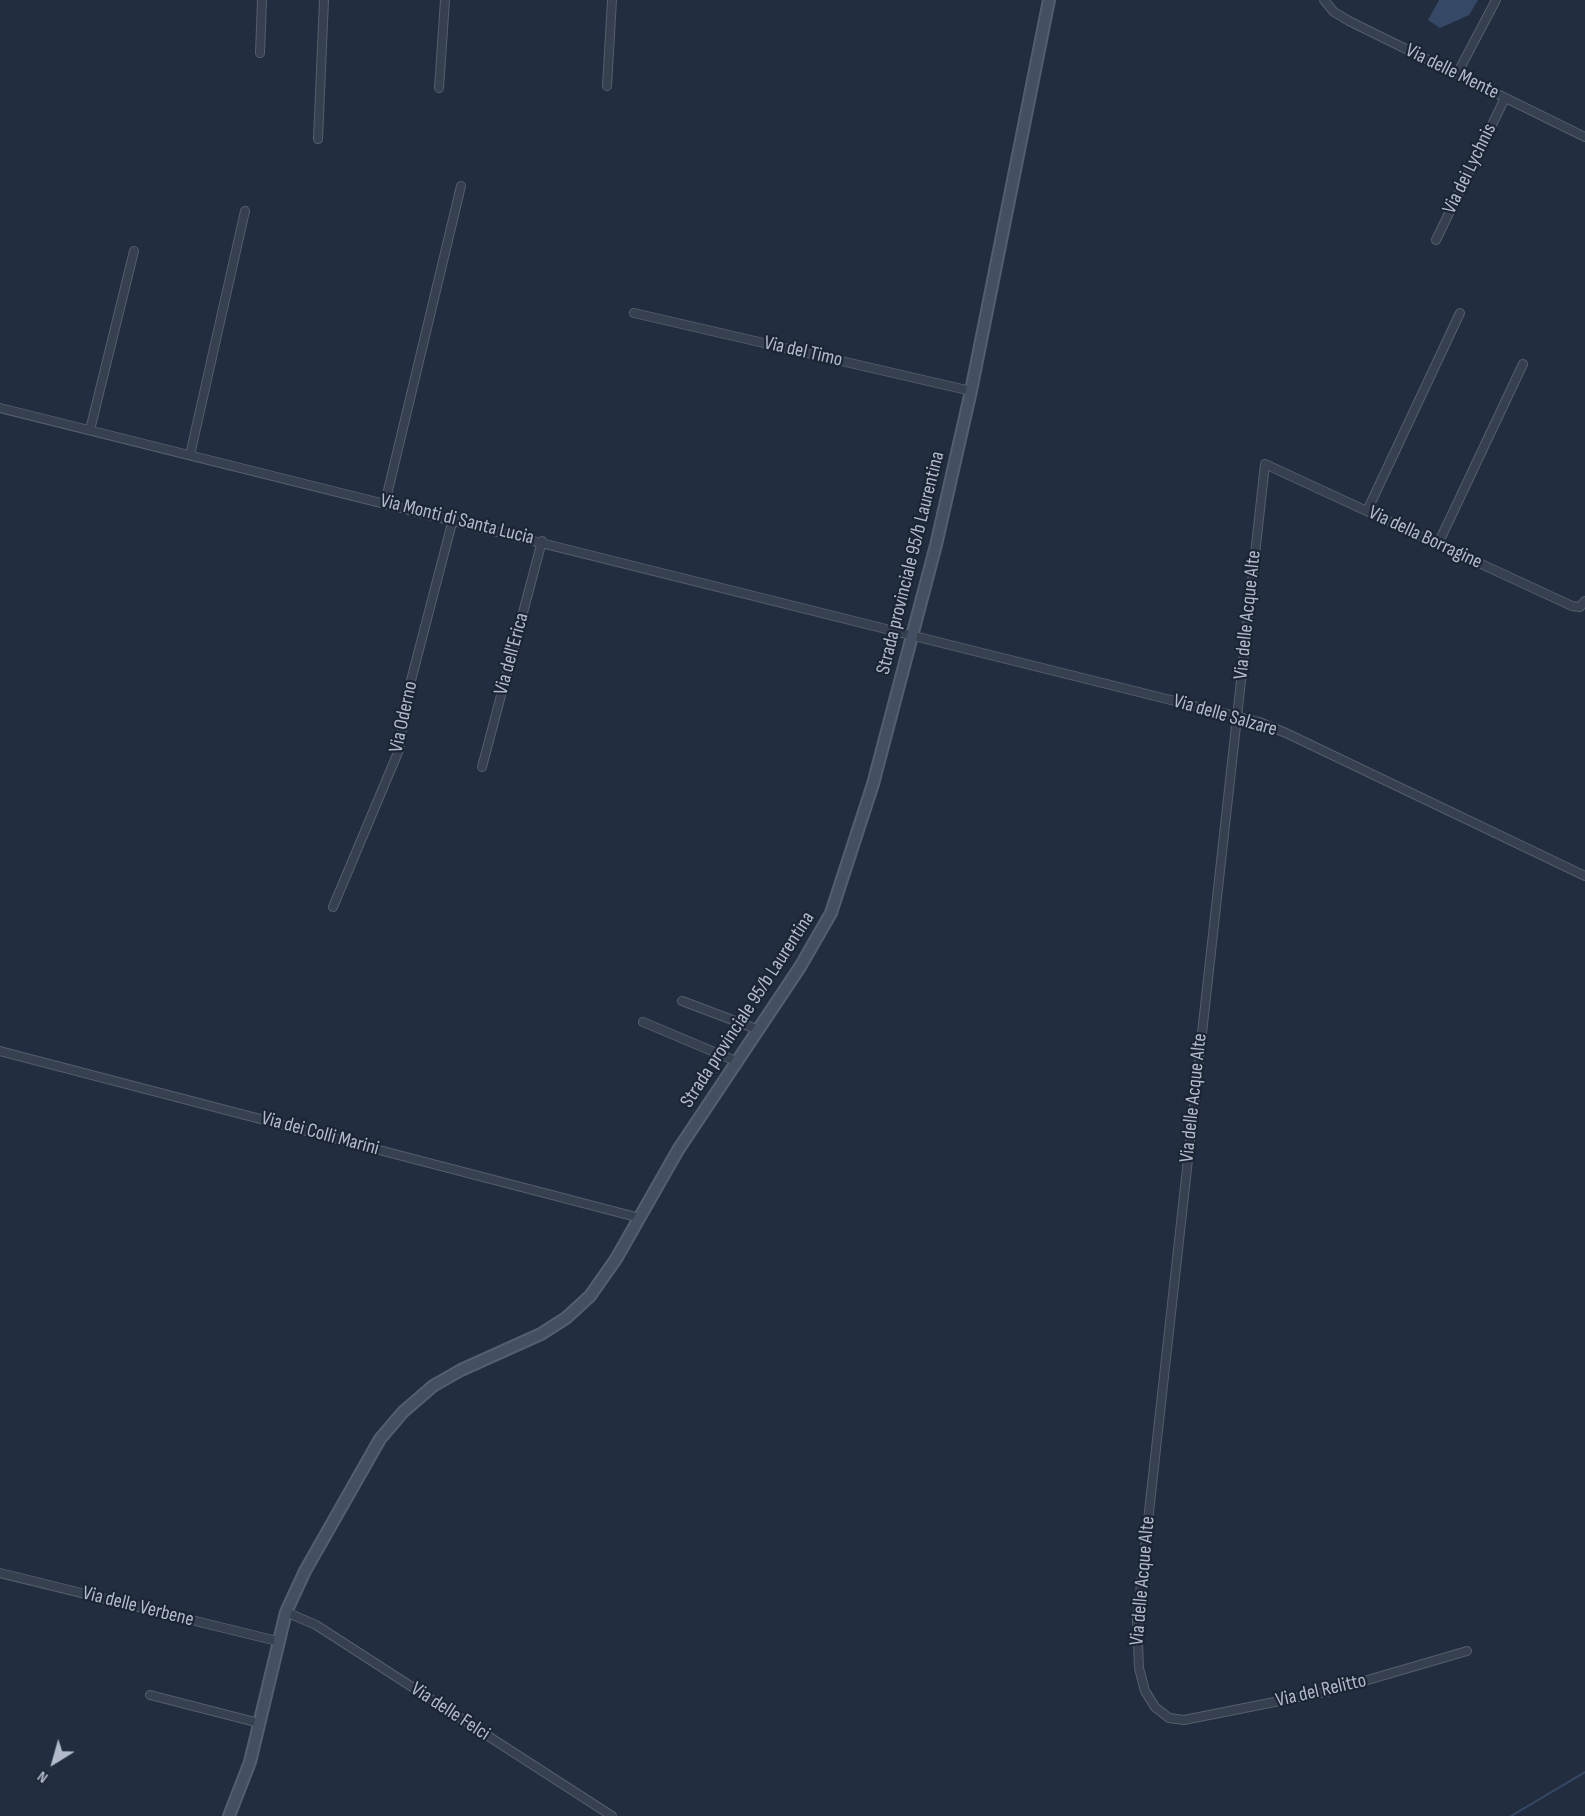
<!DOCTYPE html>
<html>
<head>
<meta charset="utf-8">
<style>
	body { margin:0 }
	#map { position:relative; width:1585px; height:1816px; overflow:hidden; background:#222e3f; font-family:"Sofia Sans Condensed",sans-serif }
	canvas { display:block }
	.north { position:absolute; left:24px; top:1732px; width:60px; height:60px; -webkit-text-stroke:4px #1b2534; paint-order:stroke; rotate:217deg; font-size:16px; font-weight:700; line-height:24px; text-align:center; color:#b2bbca }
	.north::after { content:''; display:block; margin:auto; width:21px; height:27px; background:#b2bbca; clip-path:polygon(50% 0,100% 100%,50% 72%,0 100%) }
</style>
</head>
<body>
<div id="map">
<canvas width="1585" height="1816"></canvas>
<div class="north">N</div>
</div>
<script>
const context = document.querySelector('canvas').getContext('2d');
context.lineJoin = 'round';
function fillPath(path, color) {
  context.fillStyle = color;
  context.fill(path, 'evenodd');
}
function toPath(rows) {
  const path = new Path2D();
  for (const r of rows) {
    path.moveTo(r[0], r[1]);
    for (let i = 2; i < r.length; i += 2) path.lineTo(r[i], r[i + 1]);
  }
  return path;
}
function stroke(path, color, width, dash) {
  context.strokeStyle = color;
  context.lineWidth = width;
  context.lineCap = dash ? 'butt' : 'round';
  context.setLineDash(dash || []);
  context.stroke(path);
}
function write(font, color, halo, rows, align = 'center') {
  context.font = font + ' "Sofia Sans Condensed",sans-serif';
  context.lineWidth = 4.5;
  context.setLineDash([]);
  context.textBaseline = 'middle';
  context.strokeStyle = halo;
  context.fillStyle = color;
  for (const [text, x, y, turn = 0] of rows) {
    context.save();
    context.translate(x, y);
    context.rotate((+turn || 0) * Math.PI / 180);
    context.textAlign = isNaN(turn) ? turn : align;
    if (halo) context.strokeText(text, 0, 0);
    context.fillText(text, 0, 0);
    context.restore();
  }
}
const water = toPath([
	[1439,0,1478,0,1469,15,1440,28,1428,20]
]);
const stream = toPath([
	[1511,1816,1585,1772]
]);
const street = toPath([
	[1324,0,1334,12,1349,21,1585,137],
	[260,53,262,0],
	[1457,74,1496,0],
	[607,86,612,0],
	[439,88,445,0],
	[318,139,324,0],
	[1436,240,1505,98],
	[634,313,971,391],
	[0,408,1259,722,1286,733,1585,876],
	[90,430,134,251],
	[190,455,245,211],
	[385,503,461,186],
	[1367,511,1460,313],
	[1438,544,1523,364],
	[482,767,542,541],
	[333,907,399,750,408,692,453,519],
	[682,1001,759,1030],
	[643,1022,738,1062],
	[0,1051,640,1218],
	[0,1573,277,1641],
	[286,1612,316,1625,612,1816],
	[1467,1651,1330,1691,1184,1720,1169,1718,1155,1707,1145,1691,1139,1668,1137,1620,1265,464,1572,606,1580,607,1585,601],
	[150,1695,259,1723]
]);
const secondary = toPath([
	[229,1816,250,1762,286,1612,305,1571,380,1439,403,1412,433,1386,461,1370,541,1334,566,1318,590,1296,616,1259,678,1150,800,967,831,913,873,784,936,545,971,391,1049,0]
]);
const streetNames = [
	["Via delle Mente",1452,72,26],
	["Via dei Lychnis",1470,169,-64],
	["Via del Timo",803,352,13],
	["Via Monti di Santa Lucia",457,520,14],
	["Via della Borragine",1425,538,25],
	["Strada provinciale 95/b Laurentina",911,563,-76],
	["Via delle Acque Alte",1248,615,-84],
	["Via dell'Erica",512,654,-75],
	["Via delle Salzare",1225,716,16],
	["Via Oderno",404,717,-78],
	["Strada provinciale 95/b Laurentina",748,1010,-57],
	["Via delle Acque Alte",1194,1098,-84],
	["Via dei Colli Marini",320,1134,15],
	["Via delle Acque Alte",1143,1581,-85],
	["Via delle Verbene",138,1607,14],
	["Via del Relitto",1321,1691,-13],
	["Via delle Felci",450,1712,33]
];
fillPath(water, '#354967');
stroke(stream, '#354967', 2);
stroke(street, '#545e6d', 10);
stroke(secondary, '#545e6d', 14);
stroke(street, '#36404f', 8);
stroke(secondary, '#444f62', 10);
write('20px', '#b2bbca', '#1b2534', streetNames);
</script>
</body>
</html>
